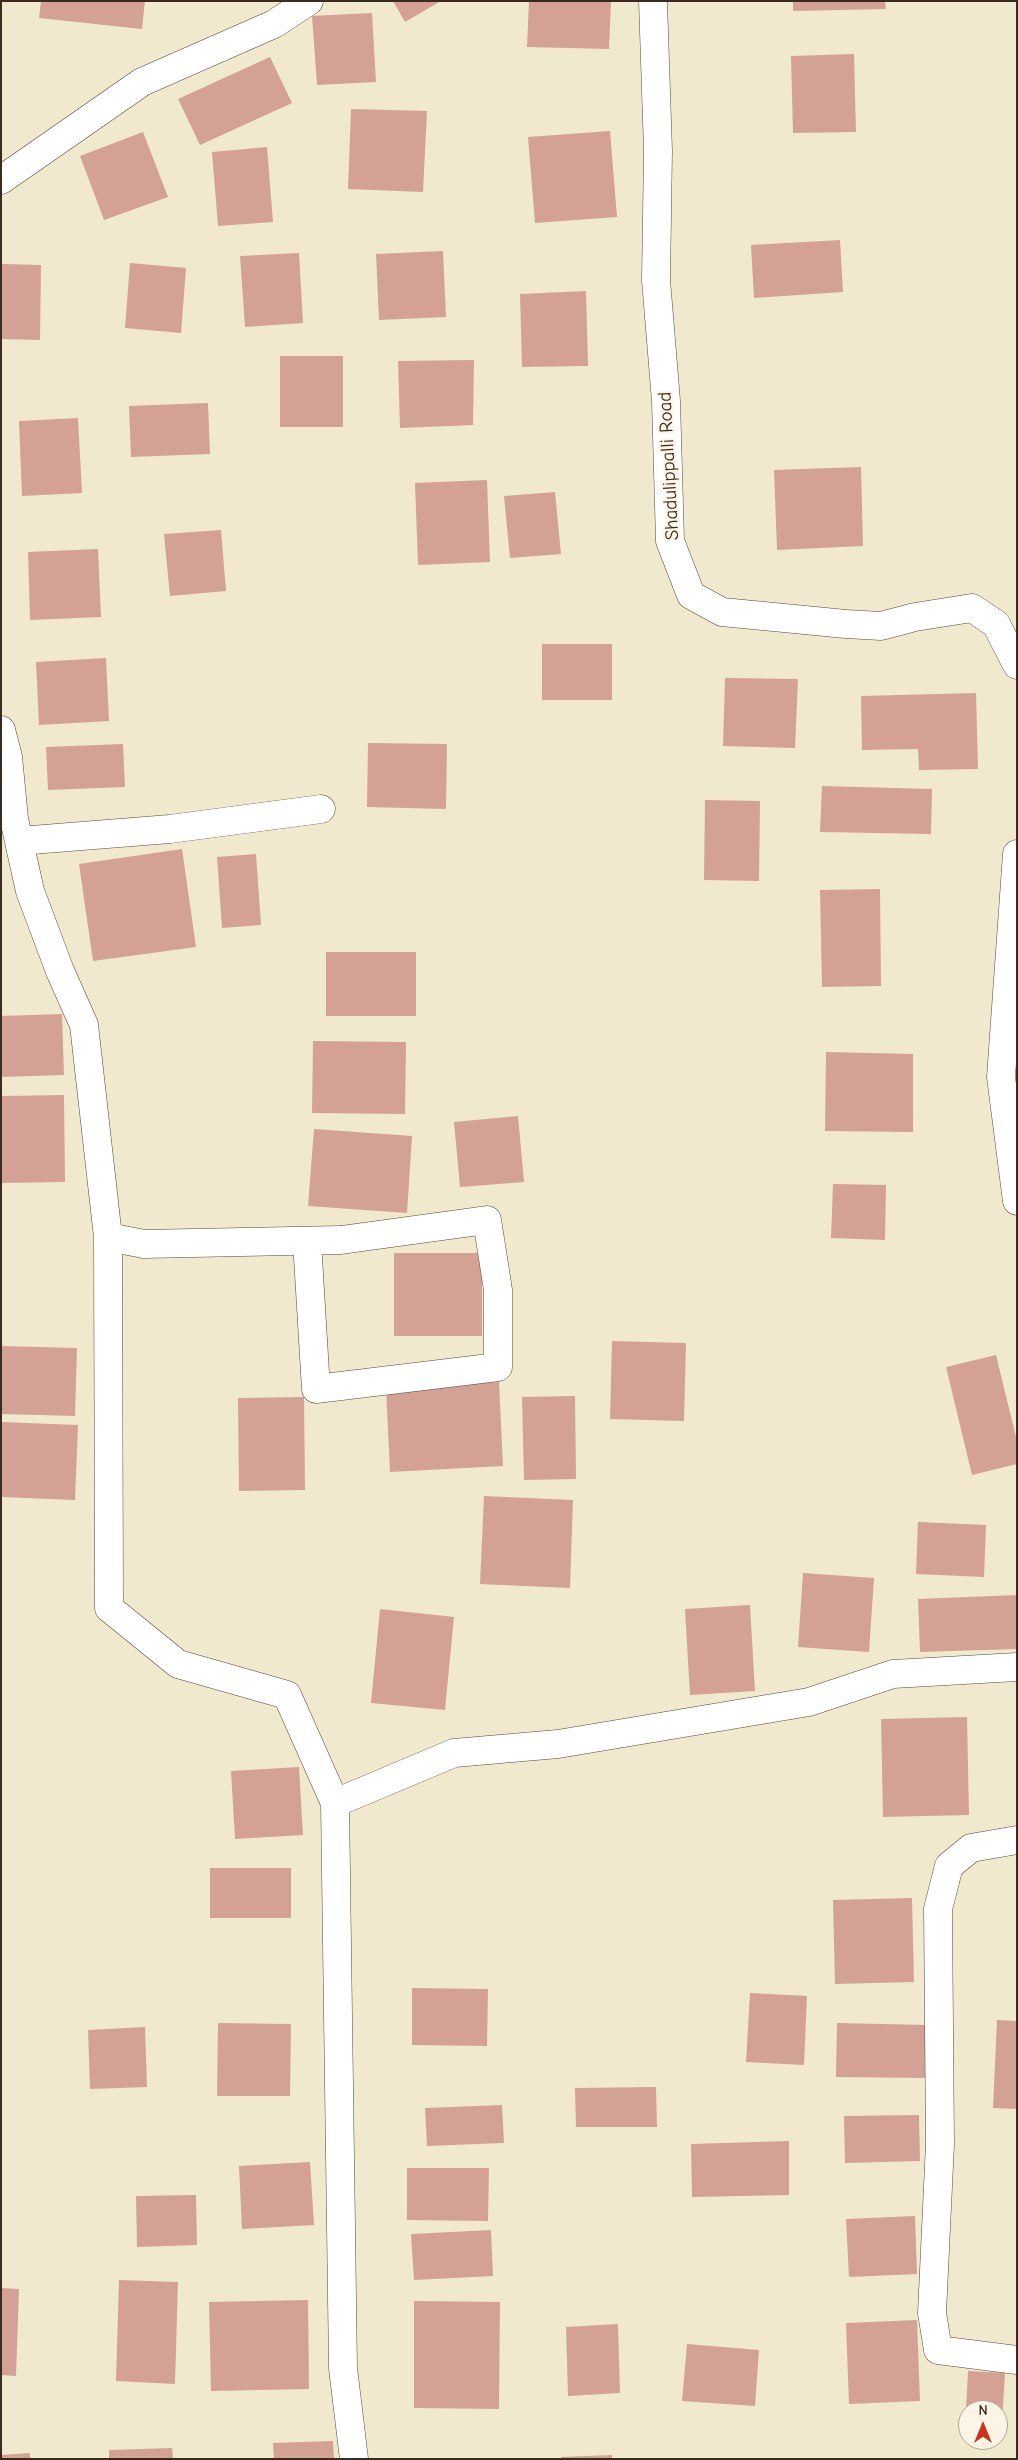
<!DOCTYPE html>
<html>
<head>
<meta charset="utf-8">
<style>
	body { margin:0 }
	#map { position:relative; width:1018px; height:2460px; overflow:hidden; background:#f1e9ce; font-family:"Comic Neue",sans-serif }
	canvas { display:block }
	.frame { position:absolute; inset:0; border:2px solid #3b2a1e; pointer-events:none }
	.north { position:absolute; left:958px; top:2400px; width:50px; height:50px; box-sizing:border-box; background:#fcf5e5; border:1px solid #afa495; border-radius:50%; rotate:0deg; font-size:14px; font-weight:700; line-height:20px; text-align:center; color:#3b2a1e }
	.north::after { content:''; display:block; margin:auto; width:18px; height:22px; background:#c8321e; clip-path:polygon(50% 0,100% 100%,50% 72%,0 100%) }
</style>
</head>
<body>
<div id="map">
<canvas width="1018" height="2460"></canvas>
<div class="frame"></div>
<div class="north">N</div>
</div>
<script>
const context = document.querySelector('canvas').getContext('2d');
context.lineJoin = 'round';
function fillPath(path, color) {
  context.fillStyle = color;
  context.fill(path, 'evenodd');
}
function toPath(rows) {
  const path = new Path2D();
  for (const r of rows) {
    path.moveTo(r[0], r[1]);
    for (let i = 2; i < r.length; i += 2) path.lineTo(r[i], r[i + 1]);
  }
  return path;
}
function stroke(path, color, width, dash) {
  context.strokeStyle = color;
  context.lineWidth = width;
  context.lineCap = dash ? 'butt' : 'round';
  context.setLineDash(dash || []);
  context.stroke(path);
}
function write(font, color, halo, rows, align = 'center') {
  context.font = font + ' "Comic Neue",sans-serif';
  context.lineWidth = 4;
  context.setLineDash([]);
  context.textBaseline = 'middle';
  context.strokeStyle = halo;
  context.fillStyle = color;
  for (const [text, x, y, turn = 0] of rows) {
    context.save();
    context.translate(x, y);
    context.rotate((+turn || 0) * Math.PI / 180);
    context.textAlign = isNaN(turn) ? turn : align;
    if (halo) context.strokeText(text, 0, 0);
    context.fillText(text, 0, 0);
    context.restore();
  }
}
const building = toPath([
	[41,1,145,1,142,29,39,18],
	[393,1,441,1,405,22],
	[529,1,611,1,609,49,527,47],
	[793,1,885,1,886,9,793,11],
	[372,13,376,82,317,85,312,16],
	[854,54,856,132,793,133,791,56],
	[270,57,292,103,200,145,178,99],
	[351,109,427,111,423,192,348,189],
	[610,131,617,217,535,223,528,137],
	[143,132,168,197,104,220,80,156],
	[267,147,273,222,218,226,212,152],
	[840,240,843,292,754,298,751,245],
	[443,251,446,317,379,320,376,254],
	[299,253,303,323,245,327,240,256],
	[130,263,186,268,181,333,125,328],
	[1,264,41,265,40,340,1,339],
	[586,291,588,366,522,367,520,294],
	[280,356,343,356,343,427,280,427],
	[474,360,473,425,400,428,398,361],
	[208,403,210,454,131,457,129,406],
	[78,418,82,493,22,496,19,421],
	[861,467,863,546,777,550,774,470],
	[487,480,490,562,418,565,415,483],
	[555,492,561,554,510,558,504,496],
	[221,530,226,591,170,596,164,534],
	[98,549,101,617,30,620,28,552],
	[542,644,612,644,612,700,542,700],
	[106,658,109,721,39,725,36,662],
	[725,678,798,679,795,748,723,746],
	[976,693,978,769,919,770,918,749,862,750,861,696],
	[368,743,447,744,446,809,367,807],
	[123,744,125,787,48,790,46,747],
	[822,786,932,789,931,834,820,832],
	[705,800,760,801,759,881,704,880],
	[182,849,196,947,93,961,79,864],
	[256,854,261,925,222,928,217,857],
	[880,889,881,986,822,987,820,890],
	[326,952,416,952,416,1016,326,1016],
	[62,1014,64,1075,1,1077,1,1016],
	[313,1041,406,1042,405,1114,312,1113],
	[826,1052,913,1054,913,1132,825,1131],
	[64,1095,65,1182,1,1183,1,1096],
	[518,1116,524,1182,460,1187,454,1122],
	[314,1129,412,1136,407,1213,308,1206],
	[833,1184,886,1185,885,1240,831,1238],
	[394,1253,482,1253,482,1336,394,1336],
	[612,1341,686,1343,684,1421,610,1419],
	[1,1346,77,1348,75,1416,1,1414],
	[996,1355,1017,1441,1017,1464,972,1475,946,1367],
	[499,1382,503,1466,390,1472,386,1388],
	[575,1396,576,1479,524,1480,522,1397],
	[304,1397,305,1490,239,1491,238,1398],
	[1,1422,78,1425,75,1500,1,1497],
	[484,1496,573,1500,570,1588,480,1584],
	[918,1522,986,1525,984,1577,916,1574],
	[803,1573,874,1578,869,1652,798,1647],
	[1017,1595,1017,1649,920,1652,918,1599],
	[750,1605,755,1691,690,1695,685,1609],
	[380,1609,454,1617,445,1710,371,1703],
	[967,1717,969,1815,883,1817,881,1719],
	[299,1767,303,1835,235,1839,231,1771],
	[210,1868,291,1868,291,1918,210,1918],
	[912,1898,914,1982,835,1984,833,1900],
	[412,1988,488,1989,487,2046,412,2045],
	[750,1993,807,1996,804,2065,746,2062],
	[997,2020,1017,2021,1017,2109,993,2108],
	[218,2023,291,2024,290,2096,217,2096],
	[837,2023,926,2025,925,2078,836,2077],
	[145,2027,147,2087,90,2089,88,2030],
	[656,2087,657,2127,576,2127,575,2088],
	[502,2105,504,2143,427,2146,425,2108],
	[919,2115,920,2161,845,2163,844,2116],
	[789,2141,789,2195,692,2197,691,2144],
	[310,2162,314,2225,242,2229,239,2166],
	[407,2168,489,2168,488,2221,407,2220],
	[196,2195,197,2245,137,2247,136,2196],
	[915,2216,917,2274,849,2277,846,2219],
	[491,2230,493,2276,414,2280,411,2234],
	[119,2280,178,2282,175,2384,116,2381],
	[1,2288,19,2289,16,2376,1,2375],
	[308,2300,309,2389,211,2391,209,2302],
	[414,2301,500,2302,499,2409,414,2408],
	[917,2320,920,2401,849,2404,846,2323],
	[618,2324,620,2393,568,2396,566,2327],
	[687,2344,759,2350,755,2406,682,2401],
	[968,2371,1005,2373,1002,2424,998,2424,998,2410,966,2410],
	[333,2441,334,2459,274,2459,273,2443],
	[172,2448,173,2459,109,2459,109,2450],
	[30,2453,30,2459,1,2459,1,2455],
	[612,2455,612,2459,561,2459,561,2457]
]);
const minor = toPath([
	[653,1,658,151,656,280,666,401,670,541,691,595,722,612,846,624,881,626,915,617,972,608,996,624,1017,665],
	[1,730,8,757,14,819,30,891,60,971,84,1025,108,1237,144,1244,341,1240,487,1220,498,1290,498,1367,316,1389,307,1241],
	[19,841,170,829,321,809],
	[1017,854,1001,1077,1017,1201],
	[108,1237,109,1608,178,1664,287,1695,335,1803],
	[1017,1840,971,1848,949,1866,938,1909,940,2144,932,2313,938,2350,1017,2360],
	[354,2459,343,2368,335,1803,454,1753,558,1744,809,1702,893,1674,1017,1667]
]);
const secondary = toPath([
	[1,180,142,82,274,24,309,1]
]);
const streetNames = [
	["Shadulippalli Road",669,466,-93]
];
fillPath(building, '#d3a295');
stroke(minor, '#564738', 29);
stroke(secondary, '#564738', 29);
stroke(minor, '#fff', 28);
stroke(secondary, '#fff', 28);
write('19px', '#3b2a1e', '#fcf5e5', streetNames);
</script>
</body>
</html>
